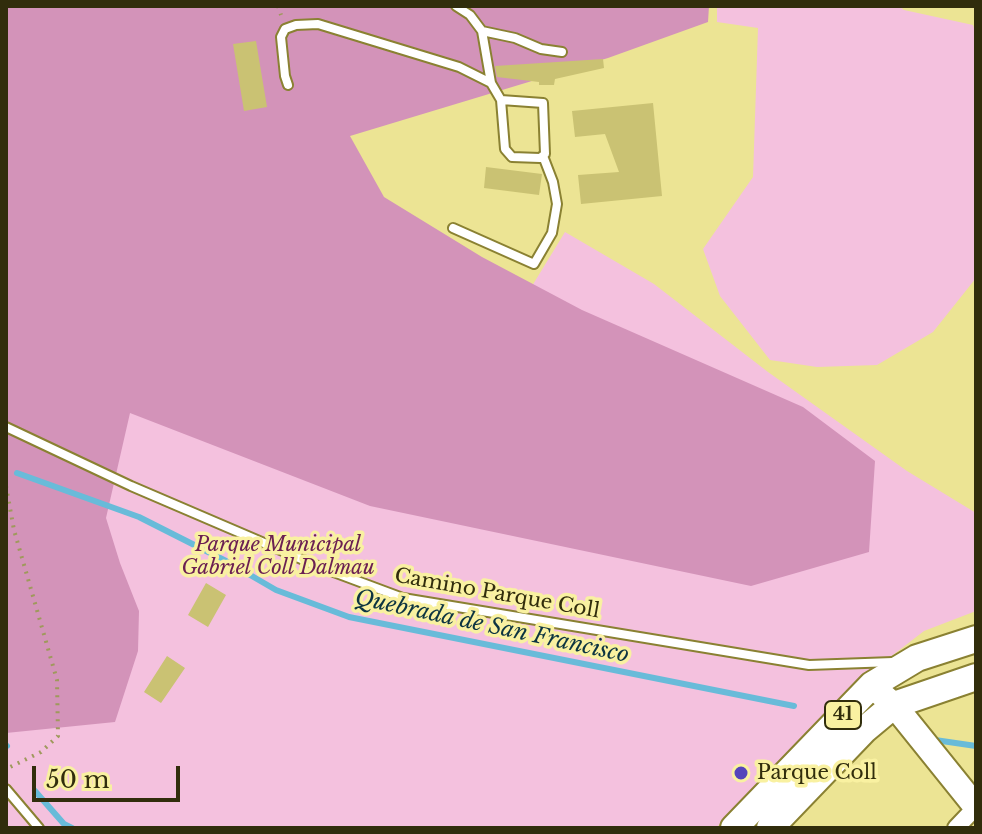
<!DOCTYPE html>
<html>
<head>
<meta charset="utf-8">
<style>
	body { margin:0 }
	#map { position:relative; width:982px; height:834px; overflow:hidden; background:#ece494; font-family:"Libre Baskerville",serif }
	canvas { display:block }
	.frame { position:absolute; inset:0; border:8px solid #312d0c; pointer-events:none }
	.scale { position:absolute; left:32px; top:766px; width:148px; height:36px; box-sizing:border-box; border:4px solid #312d0c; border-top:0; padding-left:10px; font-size:24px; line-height:28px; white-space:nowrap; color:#312d0c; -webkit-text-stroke:6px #f9f1a1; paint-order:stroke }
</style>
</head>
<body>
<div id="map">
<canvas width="982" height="834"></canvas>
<div class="frame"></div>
<div class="scale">50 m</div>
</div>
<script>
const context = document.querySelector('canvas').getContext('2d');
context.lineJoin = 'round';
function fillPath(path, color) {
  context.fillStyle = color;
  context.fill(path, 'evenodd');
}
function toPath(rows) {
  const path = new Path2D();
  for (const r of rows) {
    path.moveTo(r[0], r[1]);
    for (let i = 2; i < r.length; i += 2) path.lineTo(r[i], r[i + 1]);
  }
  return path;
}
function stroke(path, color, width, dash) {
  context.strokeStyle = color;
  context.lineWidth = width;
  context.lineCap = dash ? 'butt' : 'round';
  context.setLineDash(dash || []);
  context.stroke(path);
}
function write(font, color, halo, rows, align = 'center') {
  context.font = font + ' "Libre Baskerville",serif';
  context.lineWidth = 7;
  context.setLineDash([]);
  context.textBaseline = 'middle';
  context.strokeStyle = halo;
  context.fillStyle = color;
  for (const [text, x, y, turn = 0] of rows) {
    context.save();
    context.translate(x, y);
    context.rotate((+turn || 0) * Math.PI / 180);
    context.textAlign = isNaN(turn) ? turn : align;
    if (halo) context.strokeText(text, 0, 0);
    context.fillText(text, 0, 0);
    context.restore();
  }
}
const green = toPath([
	[6,6,488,358,565,232,654,284,768,372,907,471,976,513,976,611,924,631,854,685,716,828,6,828],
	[717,6,899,6,904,10,973,25,976,35,976,278,933,332,877,365,817,367,770,360,720,296,703,249,753,177,758,28,717,22]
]);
const forest = toPath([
	[6,6,709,6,708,22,608,58,350,136,384,197,482,257,582,310,803,407,875,461,869,552,751,586,370,506,130,413,106,518,120,563,139,611,138,651,115,722,6,733]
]);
const stream = toPath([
	[17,473,139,517,226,561,276,590,349,617,794,706],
	[935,740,976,746],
	[6,745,7,746],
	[35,791,64,824,72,828]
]);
const building = toPath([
	[256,41,267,107,244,111,233,44],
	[603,59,604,68,555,79,554,85,539,85,539,82,497,77,495,66],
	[653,103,662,196,581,204,578,175,619,172,605,134,575,137,572,111],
	[486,167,542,174,539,195,484,188],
	[206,583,226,595,208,627,188,615],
	[167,656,185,668,161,703,144,692]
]);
const path = toPath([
	[278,6,281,15],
	[6,486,14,530,57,680,58,736,41,752,6,769]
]);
const lane = toPath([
	[456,6,470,15,482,31,491,83,501,100,505,149,512,157,540,158,545,154,543,103,501,100],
	[482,31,515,38,541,49,562,52],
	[288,85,285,76,281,37,285,29,296,25,318,24,459,67,491,83],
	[453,228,534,264,552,233,557,204,553,182,543,156],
	[6,427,131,486,320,567,403,598,809,665,893,662],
	[6,789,39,828]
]);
const street = toPath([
	[956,828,976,807]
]);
const secondary = toPath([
	[880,693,894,705,976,807]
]);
const primary = toPath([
	[734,828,872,685,917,658,976,639],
	[770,828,864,730,894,705,976,677]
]);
const markers = [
	[741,773,8,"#5444bb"]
];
const shields = [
	[843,715,36]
];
const shieldNames = [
	["41",843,715]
];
const parkNames = [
	["Parque Municipal",278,545],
	["Gabriel Coll Dalmau",278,568]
];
const streetNames = [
	["Camino Parque Coll",497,594,10]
];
const poiNames = [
	["Parque Coll",757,773]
];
const waterNames = [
	["Quebrada de San Francisco",492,627,12]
];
fillPath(green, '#f4c1de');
fillPath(forest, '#d393b9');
stroke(stream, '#68bbd9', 6);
fillPath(building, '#cac273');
stroke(lane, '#8a8132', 12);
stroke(street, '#8a8132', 20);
stroke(secondary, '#8a8132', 28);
stroke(primary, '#8a8132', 30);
stroke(path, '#9f995c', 4, [2, 6]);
stroke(lane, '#fff', 8);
stroke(street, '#fff', 16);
stroke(secondary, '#fff', 24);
stroke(primary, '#fff', 26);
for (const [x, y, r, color] of markers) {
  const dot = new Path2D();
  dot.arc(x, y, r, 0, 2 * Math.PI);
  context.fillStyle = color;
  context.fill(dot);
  stroke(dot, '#f9f1a1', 3);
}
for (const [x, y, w] of shields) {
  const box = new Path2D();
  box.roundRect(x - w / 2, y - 14, w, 28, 6);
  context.fillStyle = '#f9f1a1';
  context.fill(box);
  stroke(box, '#312d0c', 2);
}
write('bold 18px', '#312d0c', null, shieldNames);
write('italic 20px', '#6b2052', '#f9f1a1', parkNames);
write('20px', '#312d0c', '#f9f1a1', streetNames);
write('20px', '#312d0c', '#f9f1a1', poiNames, 'left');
write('italic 22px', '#0c3441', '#f9f1a1', waterNames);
</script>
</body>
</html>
